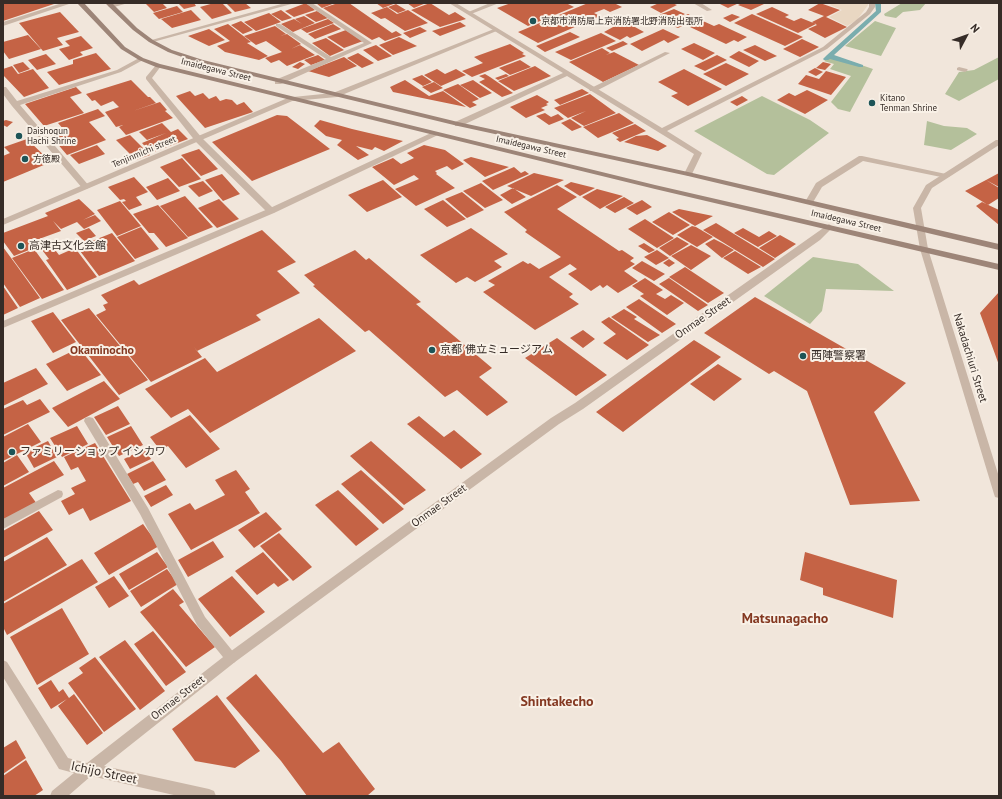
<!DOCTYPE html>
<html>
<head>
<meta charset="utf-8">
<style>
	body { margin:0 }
	#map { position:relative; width:1002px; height:799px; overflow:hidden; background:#f1e6db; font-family:"PT Sans",sans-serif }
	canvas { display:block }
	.frame { position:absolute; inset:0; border:4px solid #362c27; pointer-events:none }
	.north { position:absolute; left:946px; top:16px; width:40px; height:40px; -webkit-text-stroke:3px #f9f1e7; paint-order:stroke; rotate:49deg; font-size:11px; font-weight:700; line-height:16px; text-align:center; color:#362c27 }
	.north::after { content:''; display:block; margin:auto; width:14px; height:18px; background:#362c27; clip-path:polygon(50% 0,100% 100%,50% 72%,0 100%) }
</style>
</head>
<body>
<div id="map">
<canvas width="1002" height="799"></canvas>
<div class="frame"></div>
<div class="north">N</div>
</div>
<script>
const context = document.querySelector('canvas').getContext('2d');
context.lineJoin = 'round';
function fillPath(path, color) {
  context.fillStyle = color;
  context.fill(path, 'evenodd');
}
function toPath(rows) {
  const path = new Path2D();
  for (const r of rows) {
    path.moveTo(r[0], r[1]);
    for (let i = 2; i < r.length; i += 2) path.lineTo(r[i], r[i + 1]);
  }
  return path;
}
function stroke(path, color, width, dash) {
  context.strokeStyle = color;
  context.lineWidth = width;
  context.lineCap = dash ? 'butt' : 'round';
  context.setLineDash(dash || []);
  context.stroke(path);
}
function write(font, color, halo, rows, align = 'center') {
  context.font = font + ' "PT Sans","Noto Sans JP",sans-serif';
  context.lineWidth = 4;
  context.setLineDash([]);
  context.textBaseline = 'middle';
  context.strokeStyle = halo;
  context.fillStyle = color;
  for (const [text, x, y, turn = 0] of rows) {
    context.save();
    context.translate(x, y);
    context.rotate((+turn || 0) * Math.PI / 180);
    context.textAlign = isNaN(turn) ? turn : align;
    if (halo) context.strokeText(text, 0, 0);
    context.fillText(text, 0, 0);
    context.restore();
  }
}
const green = toPath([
	[902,3,926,3,920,10,903,12,896,18,885,16,884,14],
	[875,21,896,28,881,56,845,46],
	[832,55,873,69,850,112,838,109,831,102,851,76,830,69,834,64,824,61],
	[999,57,999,79,959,101,945,94,959,72,974,70],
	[762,96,810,120,829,133,774,175,767,174,694,131],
	[927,121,944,126,967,128,977,134,951,150,924,145],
	[813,257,858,264,894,291,826,289,822,311,810,324,764,296]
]);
const plaza = toPath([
	[833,3,868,3,868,5,857,20,847,26,829,17,842,10,830,5]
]);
const stream = toPath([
	[875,3,881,3,881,12,834,55,863,65,863,67,859,67,830,59,828,60,824,60,823,59,827,55,876,11,875,3]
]);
const building = toPath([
	[3,3,53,3,54,4,3,21],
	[148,3,162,3,167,8,154,12,146,4],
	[178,3,194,3,196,6,184,9],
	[214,3,222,3,232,13,212,19,200,7],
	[226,3,245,3,251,8,235,12],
	[306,3,315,10,294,17,285,11],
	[316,3,335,3,322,8],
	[338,3,349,3,392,33,396,31,402,35,385,41,379,37,372,40,323,8],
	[376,3,396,3,383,8],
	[407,3,426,3,414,8],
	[430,3,449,15,455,12,466,19,440,27,411,10],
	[511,3,566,3,574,7,528,26,497,8],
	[588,3,614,3,622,7,610,12,604,9,594,13,600,16,538,43,518,32],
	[659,3,672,3,677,5,661,13,650,7],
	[718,3,739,3,728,8],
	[742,3,762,3,764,4,751,10,738,5],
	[820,3,840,10,826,17,847,27,825,38,808,29,817,25,812,22,824,16,808,10],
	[396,4,406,10,398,13,388,7],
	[177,6,183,12,159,19,153,13],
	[387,7,397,14,408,10,428,23,405,31,385,18,381,19,371,13],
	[772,7,789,15,785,17,794,21,801,18,816,24,798,33,756,14],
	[674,9,685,14,671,21,659,15],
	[191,10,201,20,172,28,161,19],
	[281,10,292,18,282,21,271,14],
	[317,11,328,18,316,22,305,15],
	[60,12,79,32,57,38,63,45,43,51,19,23],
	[269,13,281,22,256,31,244,22],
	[688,14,698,19,678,28,668,24],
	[732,14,740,17,730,22,723,18],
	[752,14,803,37,785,46,734,23],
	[304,16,315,23,293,32,281,24,294,19,302,24,295,19],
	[328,19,334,23,307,33,301,29],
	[241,21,253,30,243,34,231,25],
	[624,21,644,32,630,38,627,36,620,40,604,32],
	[703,21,714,26,719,24,747,37,738,42,734,40,726,44,690,27],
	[460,22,466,26,440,36,432,31],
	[228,24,251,42,247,43,268,56,259,60,225,52,217,46,230,41,214,29],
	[333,24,341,29,315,39,308,34],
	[275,26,286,34,280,36,287,34,301,44,291,49,300,45,315,55,287,66,279,60,271,63,265,58,282,52,266,41,256,45,244,36],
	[420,27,427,31,410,38,403,33],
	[209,29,225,40,209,46,188,36],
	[663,29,680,37,668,43,664,40,642,51,630,44],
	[346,30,363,41,344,48,327,37],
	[570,32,580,37,545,52,536,46],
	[601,33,616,41,571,60,555,52],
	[28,35,41,49,9,59,3,51,3,42],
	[81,36,93,48,80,52,83,55,69,60,59,49,70,46,65,41],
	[399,37,417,46,393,55,379,45],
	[326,38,344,50,330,56,312,43],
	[802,39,819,47,800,57,783,49],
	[623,41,628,44,612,51,606,48],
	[694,43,715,53,703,60,681,49],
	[510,44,524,53,522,54,526,56,472,77,462,71,483,63,474,57],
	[376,45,392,56,378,61,363,50],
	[755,45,777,56,765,61,743,50],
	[602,48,610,53,606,55,614,52,639,65,603,82,569,62],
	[739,51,759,61,749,67,729,57],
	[96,53,111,69,59,85,47,72,73,64,73,60],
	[358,53,374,63,362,68,347,58],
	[46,54,56,64,37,70,28,60],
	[318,55,325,60,311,65,304,60],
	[717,55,727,60,705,71,694,66],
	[344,57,357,66,329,77,308,71],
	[520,60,531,67,510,75,499,68],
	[23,62,30,69,19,73,13,65],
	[300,62,305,64,298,69,292,67],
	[823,62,831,64,825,70,816,68],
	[726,63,749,74,726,86,703,74],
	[12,66,18,74,33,69,49,88,24,97,3,75,3,69],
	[535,66,551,76,514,91,498,81],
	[815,68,823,72,816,76,808,72],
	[437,69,445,74,456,69,466,75,441,86,424,75],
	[684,69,722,89,688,106,671,96,678,93,658,82],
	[826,71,846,77,831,95,798,84,806,75,819,79],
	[485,74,490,77,513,93,502,97,479,82,485,79,479,76],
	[506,74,509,76,498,80,495,78],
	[422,75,432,82,423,86,412,79],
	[131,80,148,97,150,97,156,103,133,111,160,102,167,110,165,111,173,118,126,135,119,127,123,125,116,127,105,112,119,107,113,101,101,106,95,100,92,101,86,94],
	[405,80,429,96,443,91,466,107,393,92,390,87],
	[473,80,492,93,480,98,460,85],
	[434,82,443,88,431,93,422,87],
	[458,84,479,99,472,102,477,105,470,108,443,90],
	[76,87,82,93,70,97,84,113,44,126,25,104],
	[582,89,589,93,560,105,554,100],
	[807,90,828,100,805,114,777,100,789,93,795,96],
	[190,91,195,96,203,93,209,99,216,96,220,101,226,99,232,100,237,105,244,102,253,112,205,128,176,96],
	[590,94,616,113,584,126,571,118,586,111,568,118,554,108],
	[537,95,549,102,546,104,548,105,541,108,545,110,526,118,510,107],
	[742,96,748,100,737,106,730,102],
	[98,109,105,116,89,122,106,140,67,155,50,135,64,130,58,123],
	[545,113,551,117,558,114,564,119,549,125,536,116],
	[619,113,634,123,598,138,583,127],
	[277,115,287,116,330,149,252,181,212,142],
	[570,119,582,127,572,131,561,123],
	[6,120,13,122,7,127,3,125,3,121],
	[320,120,352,129,403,141,384,151,375,147,372,150,356,146,369,155,358,160,337,145,342,140,326,136,314,126],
	[162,123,171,132,178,129,188,139,151,153,142,143,166,133,147,140,139,132],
	[635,124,646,131,620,142,616,139,619,138,612,133],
	[130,135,150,155,136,160,116,140],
	[647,135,667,146,658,151,624,142,636,136],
	[27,139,51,162,3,182,3,156,10,153,4,147],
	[97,145,105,154,79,164,70,155],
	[424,145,445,150,464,164,452,170,447,166,435,171,437,173,436,174,455,188,416,206,395,189,419,179,414,175,394,185,372,167,393,158,401,164,414,158,407,153],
	[199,149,218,169,201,176,181,155],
	[471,157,509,167,485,177,463,160],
	[182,158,201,179,179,187,160,167],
	[514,167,521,173,525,171,529,174,493,190,482,181],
	[534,173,564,180,531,196,507,186],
	[999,173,999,187,986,180],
	[222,174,240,194,223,201,205,180],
	[134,177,148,192,136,197,142,205,129,210,122,202,126,201,124,199,120,200,108,187],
	[168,178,180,191,157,200,146,187],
	[383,180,402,197,367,212,348,195],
	[986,180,999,188,999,198,988,205,965,191],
	[203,181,213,191,199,197,188,186],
	[571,182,595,188,580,196,564,186],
	[481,183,503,200,485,208,463,191],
	[557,185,577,197,557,209,619,251,622,250,634,258,630,261,635,264,624,271,638,281,618,293,607,285,603,288,600,285,591,291,568,274,577,269,570,264,549,277,573,294,569,297,579,304,535,330,483,292,495,285,488,281,523,261,528,264,530,263,539,269,561,257,525,232,527,230,504,212],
	[513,188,526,197,512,204,500,195],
	[597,189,623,196,600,209,582,197],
	[462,192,484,210,467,218,445,199],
	[185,196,213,227,188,237,160,206],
	[624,197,634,203,615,213,605,207],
	[79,199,95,214,83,220,95,215,101,221,84,229,77,222,61,229,53,221,61,231,39,239,43,244,49,242,59,255,75,248,97,277,67,290,46,260,49,259,39,246,14,256,3,241,3,233,48,216,45,213],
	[219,199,239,219,217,228,198,208],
	[443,200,466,219,447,227,424,209],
	[642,200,652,207,637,215,626,208],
	[120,201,141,226,117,236,97,210],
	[982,202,999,210,999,225,976,206],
	[158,205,188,238,166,247,154,233,149,233,133,214],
	[679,209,713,216,695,226,672,212],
	[669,212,690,225,673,235,652,222],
	[645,219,674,238,657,248,628,229],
	[716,223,775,259,763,267,703,230],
	[692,226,696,227,713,237,697,247,677,235],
	[141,227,159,249,135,259,117,237],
	[89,228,96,236,84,241,76,233],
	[471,228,508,254,494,261,502,267,475,282,467,277,456,283,420,255],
	[743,228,759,237,769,231,777,236,758,247,734,233],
	[262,230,296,262,277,271,300,293,256,315,261,320,197,351,194,347,202,357,151,382,96,315,106,310,103,305,108,303,101,295,134,280,139,285],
	[112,233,135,261,99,276,77,247],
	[780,235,796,244,775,258,759,248],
	[677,237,689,244,670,256,659,248],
	[714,239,722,243,734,250,722,258,705,244],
	[644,243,655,250,649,253,638,246],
	[691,245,711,256,691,270,671,256],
	[3,247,17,266,40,298,20,307,3,283],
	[34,249,64,290,42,299,12,258],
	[355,250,366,260,369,258,421,302,416,304,492,368,479,377,508,402,487,416,457,390,445,397,369,330,365,332,313,286,315,285,304,275],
	[657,250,669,258,656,265,644,257],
	[735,251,761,267,748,274,723,258],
	[669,259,675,263,669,267,663,263],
	[642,261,665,274,654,281,632,268],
	[685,267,724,293,708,303,669,277],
	[645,278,663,290,656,294,665,299,671,295,684,303,667,315,640,296,644,294,632,286],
	[669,278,708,305,698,311,659,284],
	[3,286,18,308,3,315],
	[999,292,999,365,980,313],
	[755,297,906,383,874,412,920,501,850,505,807,391,774,371,769,374,704,333],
	[639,299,676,324,662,333,626,307],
	[89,308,148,380,119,395,61,320],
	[624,309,637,317,634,319,660,335,648,342,611,317],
	[53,312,76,342,53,353,31,321],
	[609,317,649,345,627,360,603,343,616,334,601,322],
	[319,318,356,351,210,433,188,409,171,418,145,389,205,358,217,372],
	[583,330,595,339,583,348,570,338],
	[557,338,607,375,576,396,525,358],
	[694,340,721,357,623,432,596,412],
	[79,348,101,375,67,391,46,364],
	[718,364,742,379,714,401,690,384],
	[36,368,48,384,3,406,3,383],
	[104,381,120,399,68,427,52,408],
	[40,399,50,412,3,435,3,409,23,400,27,405],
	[118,406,130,424,106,435,94,417],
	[190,415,220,449,186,468,168,446,160,450,150,437],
	[419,416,444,437,454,430,482,454,461,469,407,424],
	[28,424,41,442,3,461,3,437],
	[77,426,88,444,62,457,50,438],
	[131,426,143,445,119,456,107,437],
	[48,441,57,457,34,468,25,452],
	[371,441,426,490,404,505,350,456],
	[95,443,131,501,90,521,83,508,69,515,61,501,75,494,71,488,86,481,78,467,71,470,64,457],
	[144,449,151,459,130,469,124,459],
	[17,455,29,472,3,486,3,463],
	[54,461,64,475,29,493,37,504,3,522,3,488],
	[153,461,166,480,144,491,138,482,133,484,127,474],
	[236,470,250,489,245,492,260,513,191,550,168,514,190,503,195,510,225,495,215,480],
	[361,470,404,509,383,524,341,484],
	[166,485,173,495,151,507,144,496],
	[338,490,379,529,356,546,315,505],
	[39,511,53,530,3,558,3,531],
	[266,512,282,529,254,548,238,530],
	[143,524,159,546,109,575,94,553],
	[279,533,312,567,293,581,260,546],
	[47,537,67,565,3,602,3,562],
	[213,541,224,557,188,577,178,560],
	[157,552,168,567,129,590,119,574],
	[263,552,289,580,278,587,274,583,257,595,235,571],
	[805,552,897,580,893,618,823,595,823,588,800,580],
	[82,559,98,582,7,635,3,627,3,604],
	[167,569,178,584,141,607,130,591],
	[114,576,129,596,109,608,95,587],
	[232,576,265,612,230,637,198,599],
	[173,589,184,602,179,605,215,647,186,667,140,612],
	[62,608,89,654,37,685,10,637],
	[153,631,186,672,166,686,134,644],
	[125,640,165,691,140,710,99,657],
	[95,657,136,709,104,732,68,683,83,673,79,668],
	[256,674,323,753,339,742,375,789,367,796,307,796,281,761,226,698],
	[51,680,59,692,63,689,69,698,74,694,103,733,87,745,58,706,67,699,51,709,38,688],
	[217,695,260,751,235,768,195,761,172,729],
	[16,740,26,758,3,774,3,748],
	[26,760,43,790,34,796,3,796,3,776]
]);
const service = toPath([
	[62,3,72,3,3,26,3,22,62,3],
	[116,3,128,3,111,8,108,6,116,3],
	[305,3,312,3,372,43,281,84,275,84,275,80,326,59,276,26,276,24,280,24,331,57,364,43,305,3],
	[490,3,499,3,471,14,466,13,490,3],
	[693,3,701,3,712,10,707,11,693,3],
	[665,52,670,53,596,91,590,91,589,89,665,52],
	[141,57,143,58,143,60,121,72,20,105,90,187,86,189,83,189,12,106,3,94,3,87,6,87,17,101,117,70,141,57],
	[158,64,161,66,152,78,202,138,274,209,275,211,274,213,268,213,196,142,146,79,146,77,156,65,158,64],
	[959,67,967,69,968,70,965,72,957,70,957,68,959,67],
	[859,156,862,156,946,174,950,176,946,178,863,161,822,187,812,204,806,204,805,202,816,183,859,156],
	[89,417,93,418,148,508,205,617,235,654,237,658,235,662,231,664,227,662,197,625,140,514,84,421,85,418,89,417],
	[58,490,62,491,63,494,62,497,3,529,3,519,58,490]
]);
const minor = toPath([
	[285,3,295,3,153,42,148,41,285,3],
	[449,3,456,3,662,128,823,47,866,12,869,7,869,3,875,3,875,7,870,14,827,49,667,131,702,153,692,174,688,176,684,174,694,154,567,76,461,126,455,126,455,122,563,73,449,3],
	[290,97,296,97,297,99,3,225,3,219,290,97],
	[431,133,437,133,438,135,274,213,3,328,3,321,268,209,431,133],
	[829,224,833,227,820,240,583,409,559,424,235,662,104,766,209,789,214,791,216,796,178,796,91,776,68,796,50,796,52,791,74,773,59,769,3,677,3,660,7,662,68,758,87,763,227,654,551,418,575,403,829,224]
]);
const tertiary = toPath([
	[494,29,499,30,337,97,293,101,289,99,293,97,333,93,494,29],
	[996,140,999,140,999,145,932,188,921,208,928,249,999,477,999,498,995,497,994,494,920,249,913,208,926,185,996,140]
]);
const secondary = toPath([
	[77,3,84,3,125,47,143,58,160,64,655,185,999,264,999,270,655,189,156,67,139,60,121,49,77,3],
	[105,3,112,3,137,28,153,40,172,50,203,60,458,122,688,172,999,244,999,250,688,176,458,126,199,63,168,52,149,42,133,30,105,3]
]);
const markers = [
	[533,21,4,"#1d5457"],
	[872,103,4,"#1d5457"],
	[19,136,4,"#1d5457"],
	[25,159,4,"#1d5457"],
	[21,246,4,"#1d5457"],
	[432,350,4,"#1d5457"],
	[803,356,4,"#1d5457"],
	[12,452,4,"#1d5457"]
];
const farPoinames = [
	["京都市消防局上京消防署北野消防出張所",541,21],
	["Kitano",880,98],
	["Tenman Shrine",880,108],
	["Daishogun",27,131],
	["Hachi Shrine",27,141],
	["方徳殿",33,159]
];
const farStreetnames = [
	["Imaidegawa Street",216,70,14],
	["Imaidegawa Street",531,147,13],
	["Tenjinmichi street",144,152,-23],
	["Imaidegawa Street",846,221,13]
];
const poiNames = [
	["高津古文化会館",29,246],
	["京都 佛立ミュージアム",440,350],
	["西陣警察署",811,356],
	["ファミリーショップ イシカワ",20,452]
];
const streetNames = [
	["Onmae Street",703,318,-35],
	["Nakadachiuri Street",970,358,73],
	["Onmae Street",439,506,-36],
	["Onmae Street",178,698,-38]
];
const neighbourhoodNames = [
	["Okaminocho",102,351]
];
const nearStreetnames = [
	["Ichijo Street",104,773,12]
];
const nearNeighbourhoodnames = [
	["Matsunagacho",785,619],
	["Shintakecho",557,702]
];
fillPath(green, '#b4c09b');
fillPath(plaza, '#e9d7c2');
fillPath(stream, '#7aadae');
fillPath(building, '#c56345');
fillPath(service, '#c9b6a7');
fillPath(minor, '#c9b6a7');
fillPath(tertiary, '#c9b6a7');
fillPath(secondary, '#9d8578');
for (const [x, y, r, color] of markers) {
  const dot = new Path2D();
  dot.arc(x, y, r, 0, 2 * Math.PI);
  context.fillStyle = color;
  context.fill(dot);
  stroke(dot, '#f9f1e7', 1.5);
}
write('9px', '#362c27', '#f9f1e7', farPoinames, 'left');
write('9px', '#362c27', '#f9f1e7', farStreetnames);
write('11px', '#362c27', '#f9f1e7', poiNames, 'left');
write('11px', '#362c27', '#f9f1e7', streetNames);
write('bold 12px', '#843821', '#f9f1e7', neighbourhoodNames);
write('13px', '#362c27', '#f9f1e7', nearStreetnames);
write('bold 14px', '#843821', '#f9f1e7', nearNeighbourhoodnames);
</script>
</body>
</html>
